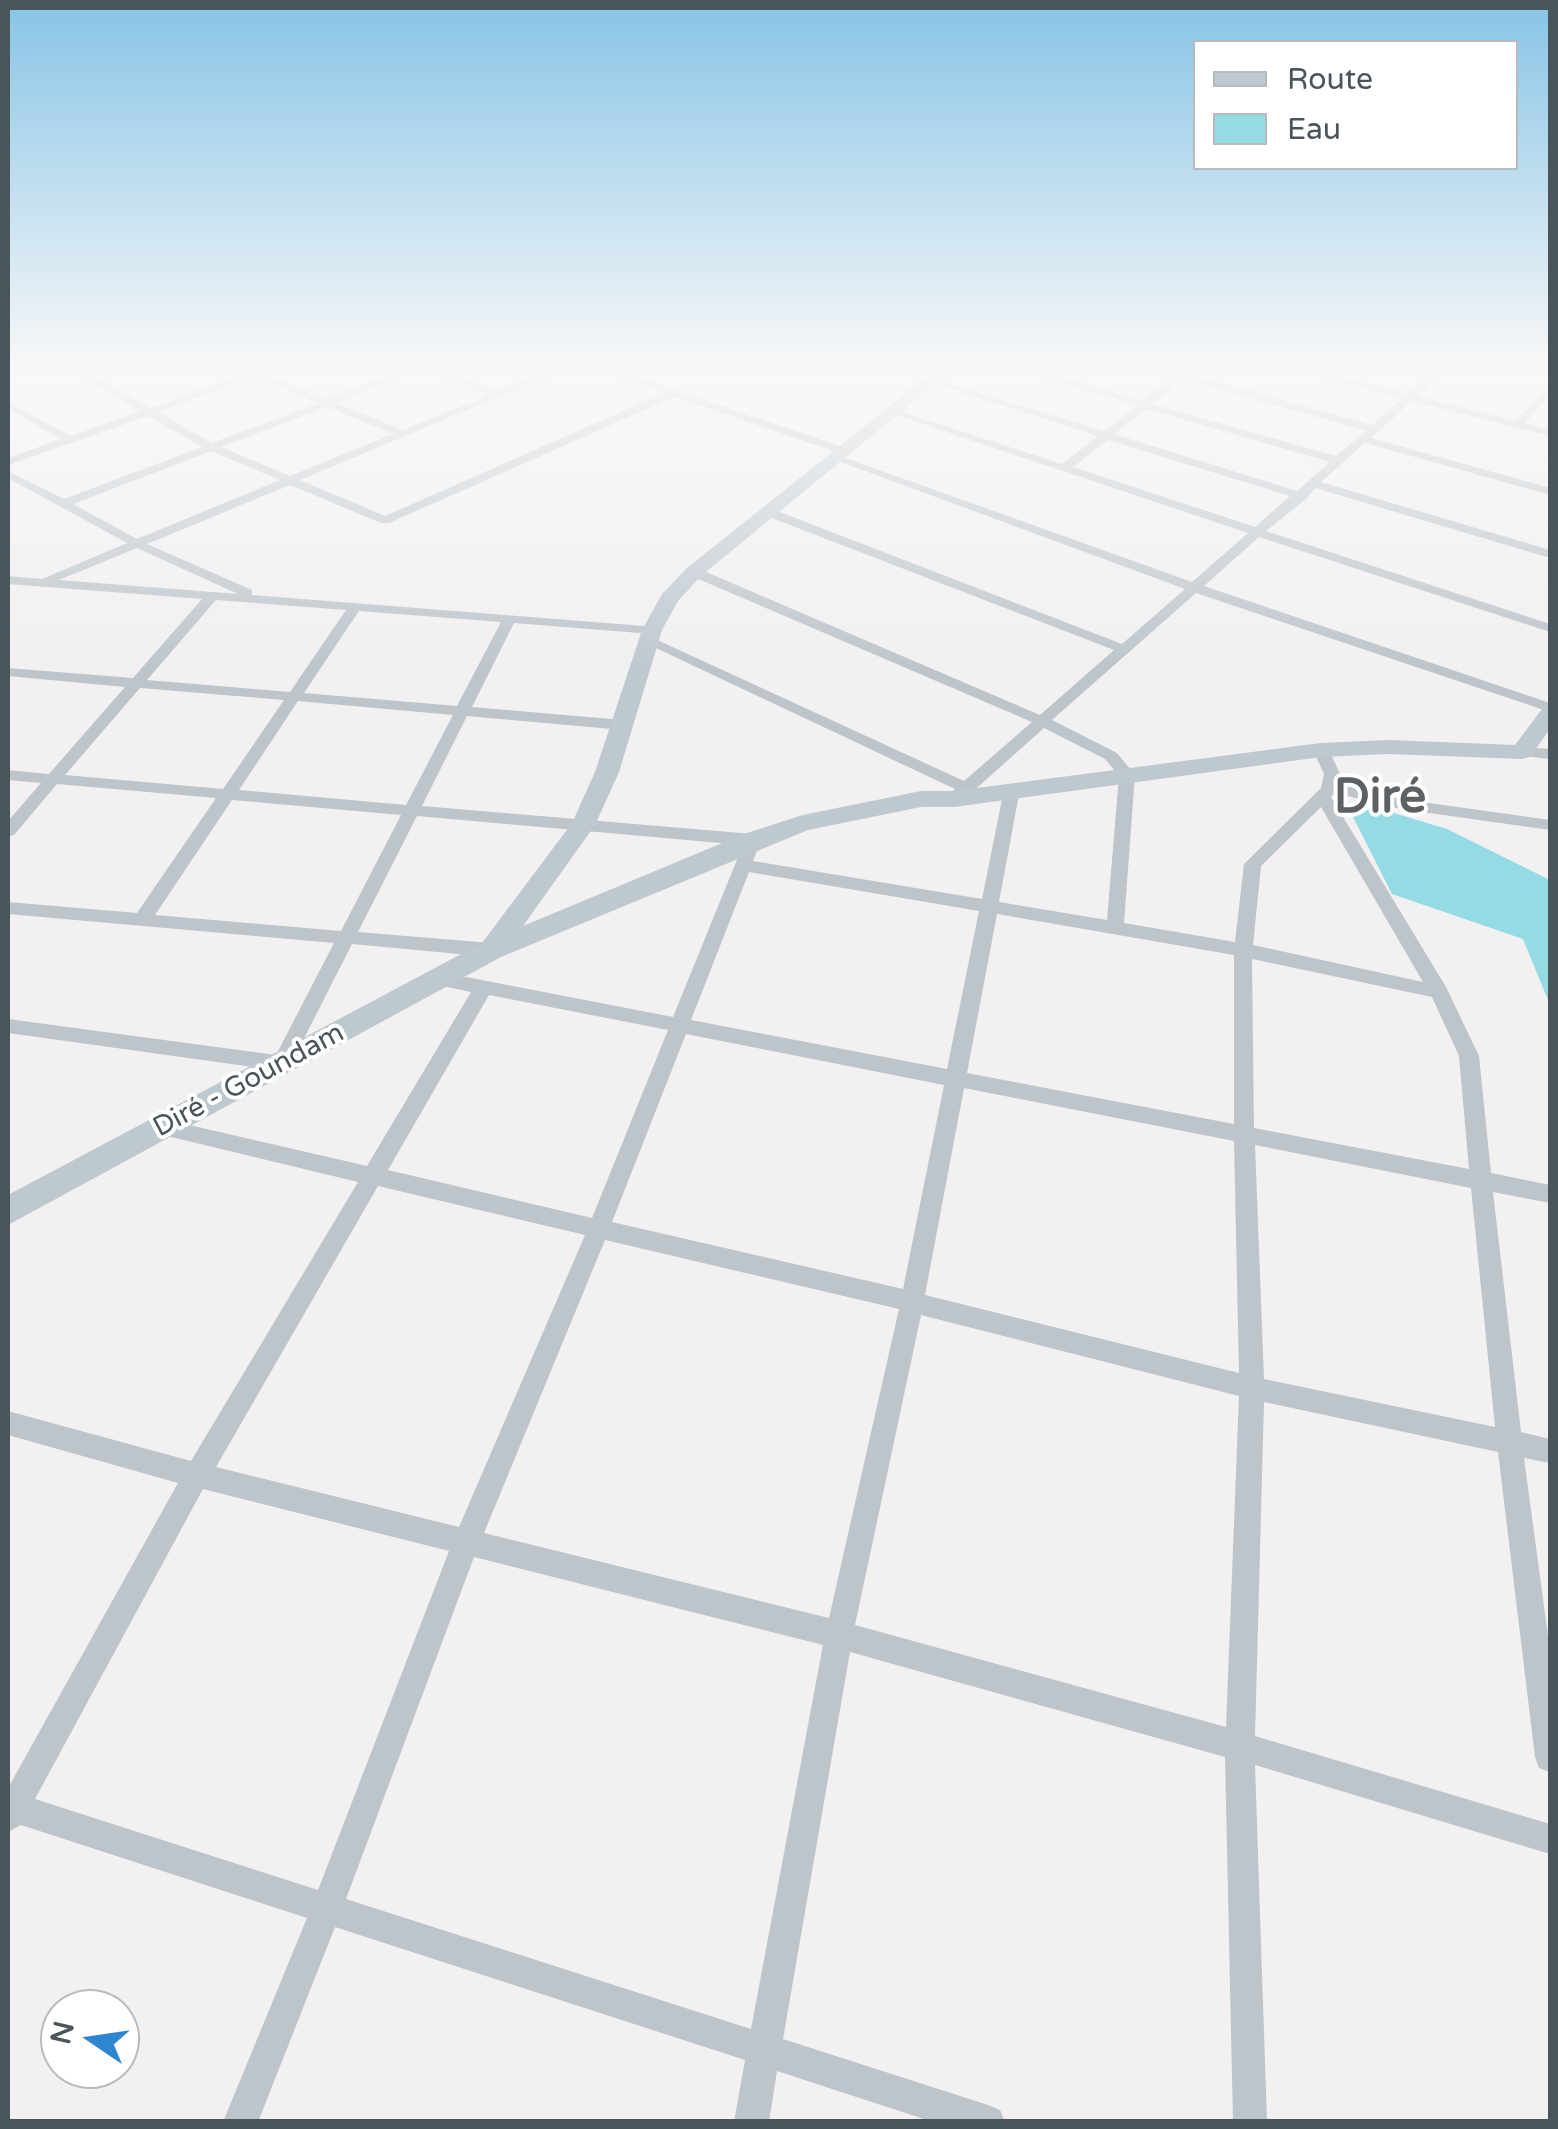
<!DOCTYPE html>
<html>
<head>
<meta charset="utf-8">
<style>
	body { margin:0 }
	#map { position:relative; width:1558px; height:2129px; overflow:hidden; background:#f2f0f0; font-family:"Varela Round",sans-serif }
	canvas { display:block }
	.frame { position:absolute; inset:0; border:10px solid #4a555b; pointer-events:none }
	.legend { position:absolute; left:1193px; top:40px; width:325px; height:130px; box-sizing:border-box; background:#fff; border:2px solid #b7bbbd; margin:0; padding:12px 18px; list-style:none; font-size:30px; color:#4a555b }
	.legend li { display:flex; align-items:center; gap:20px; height:50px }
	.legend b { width:50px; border:2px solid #b7bbbd }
	.north { position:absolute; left:40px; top:1989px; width:100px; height:100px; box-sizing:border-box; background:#fff; border:2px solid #b7bbbd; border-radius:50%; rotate:283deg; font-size:28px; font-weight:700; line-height:40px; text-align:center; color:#4a555b }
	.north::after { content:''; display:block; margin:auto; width:35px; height:45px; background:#2d86cf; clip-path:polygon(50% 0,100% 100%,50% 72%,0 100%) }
</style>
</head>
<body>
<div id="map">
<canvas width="1558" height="2129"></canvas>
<div class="frame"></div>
<ul class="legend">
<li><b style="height:12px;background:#bec8cf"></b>Route</li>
<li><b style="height:28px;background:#95dbe3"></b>Eau</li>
</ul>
<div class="north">N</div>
</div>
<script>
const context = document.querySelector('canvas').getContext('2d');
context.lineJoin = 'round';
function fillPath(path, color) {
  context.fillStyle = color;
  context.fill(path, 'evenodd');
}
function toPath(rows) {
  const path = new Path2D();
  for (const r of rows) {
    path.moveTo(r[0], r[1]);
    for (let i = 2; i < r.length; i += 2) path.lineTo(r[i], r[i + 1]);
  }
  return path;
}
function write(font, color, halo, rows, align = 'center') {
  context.font = font + ' "Varela Round",sans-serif';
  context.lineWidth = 8;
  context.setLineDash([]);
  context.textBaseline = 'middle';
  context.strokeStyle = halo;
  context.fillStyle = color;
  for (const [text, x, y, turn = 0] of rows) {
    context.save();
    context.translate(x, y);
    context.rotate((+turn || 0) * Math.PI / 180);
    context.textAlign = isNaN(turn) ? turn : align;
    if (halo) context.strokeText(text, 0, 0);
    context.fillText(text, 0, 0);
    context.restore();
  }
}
const water = toPath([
	[1374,807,1447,829,1550,880,1550,1005,1523,939,1392,894,1353,817]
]);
const minor = toPath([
	[8,370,27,370,8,376,8,370],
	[71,370,84,370,150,408,254,370,270,370,264,374,327,399,403,370,419,370,337,403,403,430,489,395,428,370,444,370,498,391,548,370,563,370,300,480,385,516,664,393,601,370,617,370,848,449,848,453,840,453,674,397,389,523,381,523,290,485,147,544,252,590,252,595,657,627,659,630,652,634,514,623,472,707,623,720,631,725,623,730,467,716,422,806,753,834,761,840,753,861,982,899,1004,789,1012,784,1020,789,999,902,1107,920,1119,776,1105,759,1044,728,960,803,948,803,946,799,955,789,641,641,653,638,964,781,1032,722,689,575,689,569,699,569,1040,715,1114,650,764,515,764,509,772,509,1122,644,1185,589,830,458,840,456,1192,582,1248,533,887,412,896,410,1062,464,1098,436,925,381,934,379,1104,431,1137,406,1019,370,1037,370,1143,401,1174,376,1159,370,1190,370,1190,374,1372,425,1402,399,1296,370,1315,370,1408,394,1434,370,1446,370,1417,396,1515,421,1550,386,1550,395,1525,423,1550,430,1550,436,1412,401,1371,438,1550,488,1550,495,1365,443,1321,482,1550,550,1550,558,1315,488,1306,499,1266,531,1550,624,1550,632,1259,537,1204,586,1550,703,1550,712,1196,593,1052,720,1117,753,1135,775,1124,923,1235,942,1244,864,1321,788,1324,774,1313,750,1321,745,1329,750,1340,774,1338,784,1401,799,1550,820,1550,830,1401,809,1335,793,1331,797,1446,987,1479,1056,1491,1173,1550,1185,1550,1203,1493,1192,1521,1432,1550,1439,1550,1463,1524,1458,1550,1651,1550,1772,1539,1768,1535,1757,1498,1452,1264,1402,1255,1736,1550,1824,1550,1854,1255,1765,1267,2122,1233,2122,1225,1757,850,1652,783,2039,988,2105,1000,2110,1005,2122,933,2122,777,2071,769,2122,734,2122,745,2060,335,1927,258,2122,223,2122,307,1918,21,1825,8,1832,8,1788,178,1483,8,1435,8,1411,191,1461,358,1182,163,1135,156,1133,153,1127,156,1121,163,1119,367,1166,471,992,428,983,426,978,428,973,435,971,673,1017,743,845,417,816,358,932,491,943,500,950,491,957,352,944,289,1068,282,1071,8,1033,8,1019,276,1055,334,943,8,914,8,902,137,913,216,798,57,784,14,835,8,836,8,821,41,783,8,780,8,770,49,774,125,687,8,676,8,668,133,678,202,599,8,584,8,576,42,579,127,543,8,478,8,471,64,499,202,447,148,416,8,465,8,458,61,439,8,409,8,402,71,436,140,411,71,370],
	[255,377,318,403,212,443,158,412,255,377],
	[1184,379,1366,431,1336,456,1153,404,1184,379],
	[327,407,393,434,290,476,221,447,327,407],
	[1147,409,1330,462,1297,491,1114,434,1147,409],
	[1108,440,1290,496,1255,527,1073,467,1108,440],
	[211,451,280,480,137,539,73,504,211,451],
	[137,548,238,594,59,580,137,548],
	[216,600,346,610,290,692,147,680,216,600],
	[359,611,501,622,457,706,304,693,359,611],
	[140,688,284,700,223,789,65,775,140,688],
	[298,701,453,715,406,805,239,790,298,701],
	[232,800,401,815,341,931,155,915,232,800],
	[1321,807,1423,982,1253,945,1261,866,1321,807],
	[749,872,979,911,947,1069,691,1020,749,872],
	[997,914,1234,955,1234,1124,967,1073,997,914],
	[1252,959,1432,997,1459,1056,1469,1169,1254,1128,1252,959],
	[489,995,668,1030,592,1218,388,1170,489,995],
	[686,1034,944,1085,903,1289,612,1222,686,1034],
	[964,1088,1234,1141,1239,1373,925,1295,964,1088],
	[1255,1145,1471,1188,1495,1427,1264,1379,1255,1145],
	[378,1186,585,1235,459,1527,216,1467,378,1186],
	[605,1240,899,1309,829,1618,484,1533,605,1240],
	[921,1315,1239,1396,1226,1727,855,1625,921,1315],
	[203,1489,449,1551,318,1890,35,1799,203,1489],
	[474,1557,823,1645,751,2029,346,1899,474,1557],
	[1522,747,1550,749,1550,759,1516,755,1516,749,1522,747]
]);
const secondary = toPath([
	[935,370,952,370,701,576,678,601,662,630,619,772,595,825,523,926,744,834,803,815,921,791,954,791,1321,743,1388,740,1515,745,1542,709,1550,707,1550,729,1530,757,1522,759,1388,754,1321,757,954,807,921,807,808,830,501,957,8,1225,8,1195,482,943,572,823,595,772,642,630,662,594,687,568,935,370]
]);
const streetNames = [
	["Diré - Goundam",249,1081,-28]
];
const townNames = [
	["Diré",1380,799]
];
fillPath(water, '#95dbe3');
fillPath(minor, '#bdc5cb');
fillPath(secondary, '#bec8cf');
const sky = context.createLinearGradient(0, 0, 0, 669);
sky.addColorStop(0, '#87c4e6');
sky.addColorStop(0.55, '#f9f8f8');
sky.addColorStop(1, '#f9f8f800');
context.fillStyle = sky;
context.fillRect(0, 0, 1558, 669);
write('28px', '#4a555b', '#fff', streetNames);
write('bold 48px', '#5d6164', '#fff', townNames);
</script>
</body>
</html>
